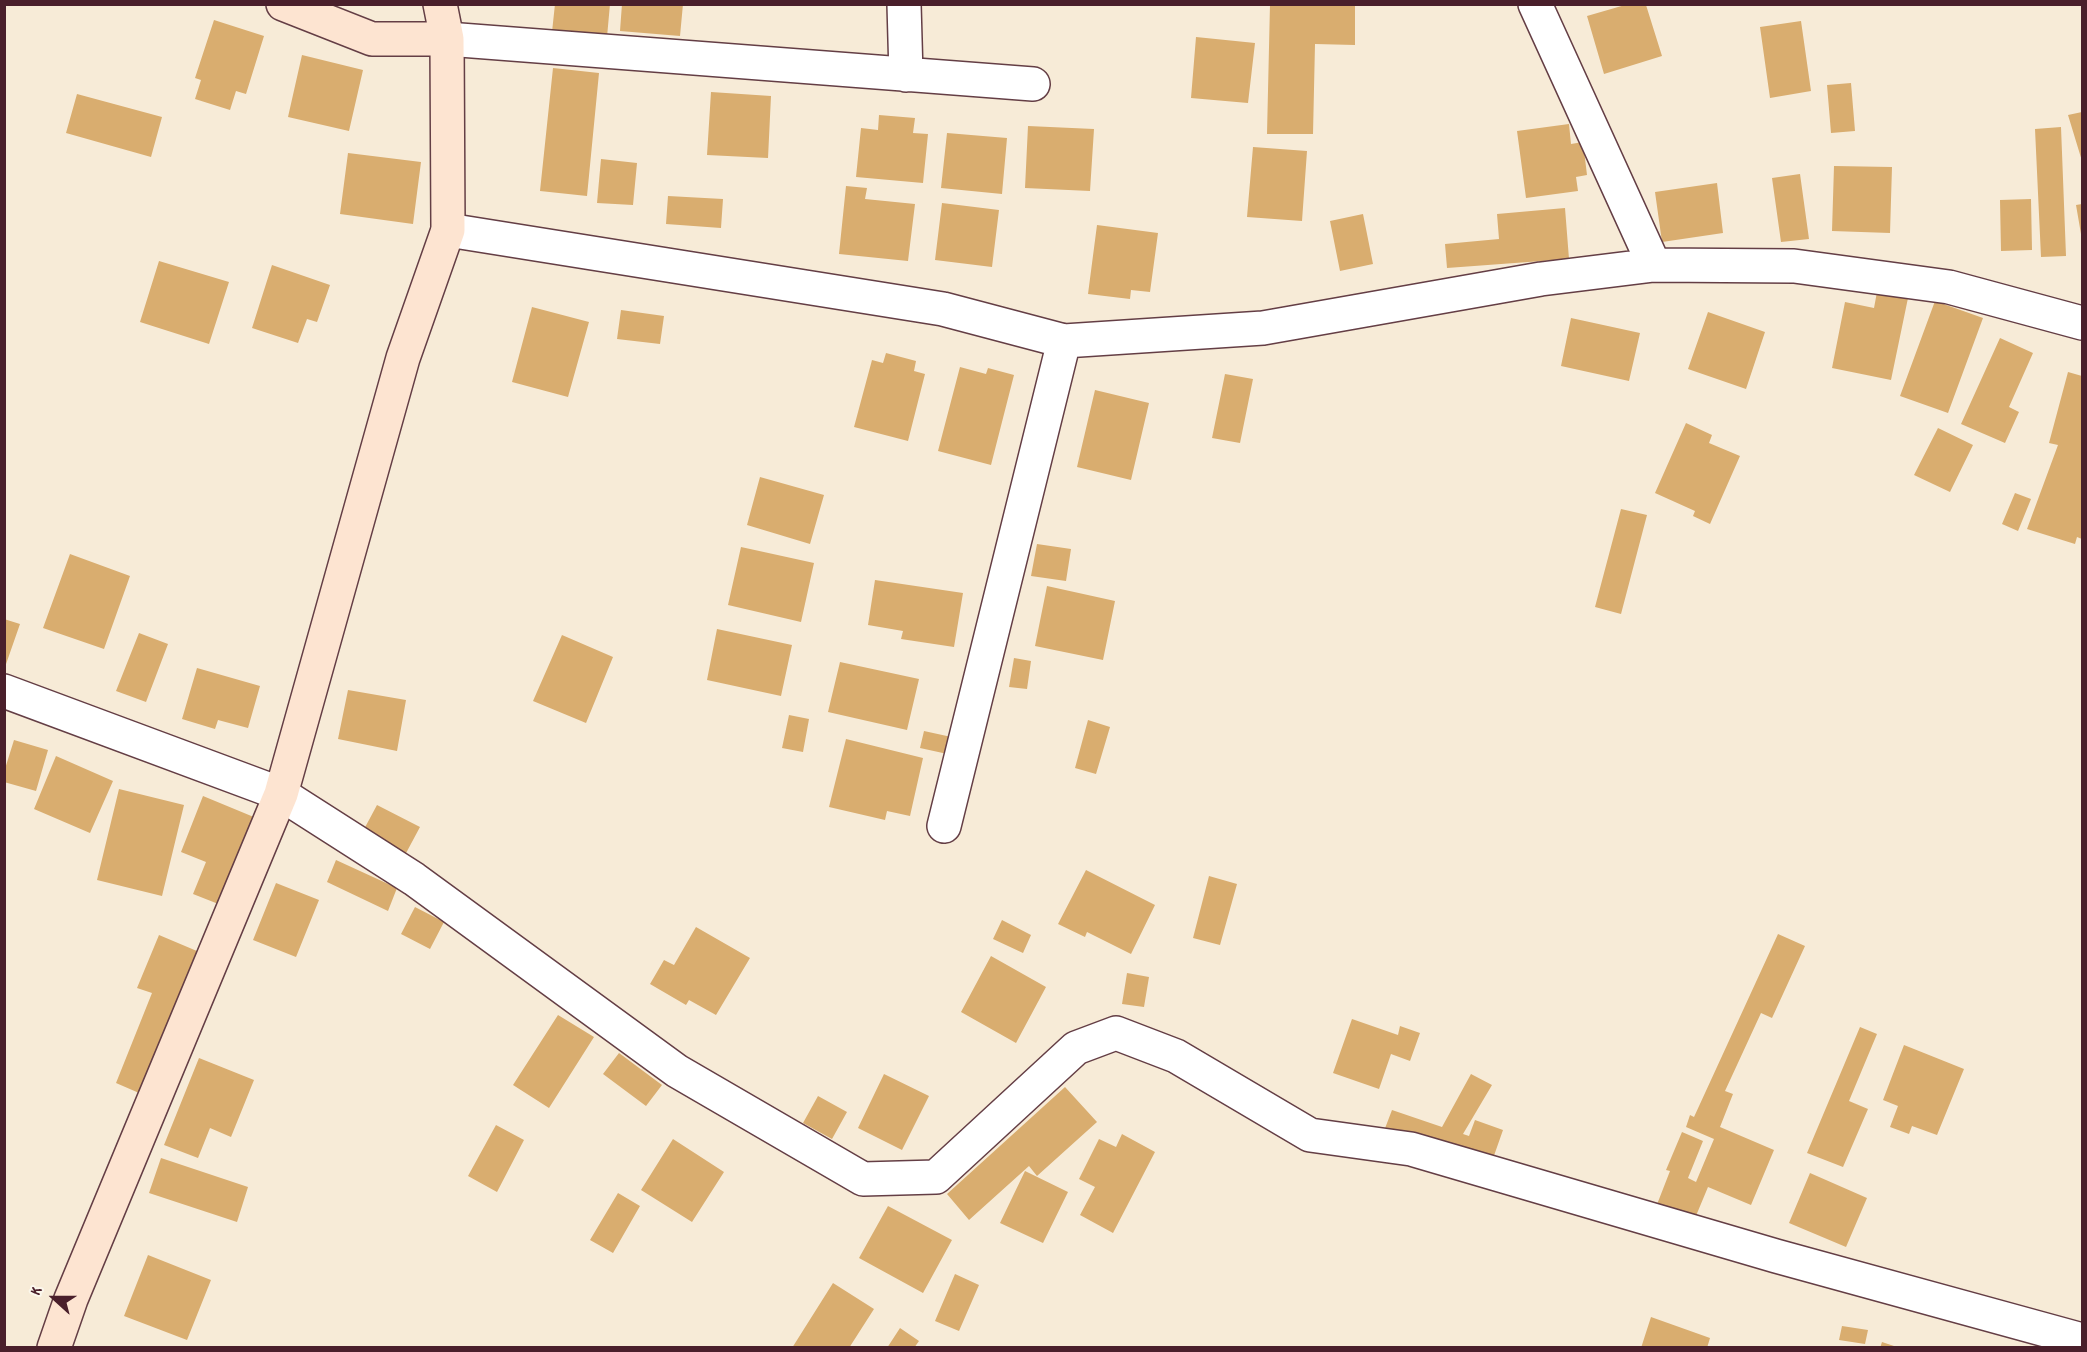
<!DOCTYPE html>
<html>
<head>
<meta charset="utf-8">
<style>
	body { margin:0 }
	#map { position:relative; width:2087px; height:1352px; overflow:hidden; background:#f7ebd7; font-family:Dekko,sans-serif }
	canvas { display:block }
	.frame { position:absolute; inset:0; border:6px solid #4a1f2b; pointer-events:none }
	.north { position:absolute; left:24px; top:1268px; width:60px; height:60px; -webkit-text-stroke:4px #fbf7ec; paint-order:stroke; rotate:291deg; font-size:16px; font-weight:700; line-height:24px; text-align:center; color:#4a1f2b }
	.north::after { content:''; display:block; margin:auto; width:21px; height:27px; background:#4a1f2b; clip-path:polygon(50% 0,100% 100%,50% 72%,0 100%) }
</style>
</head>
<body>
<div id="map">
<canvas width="2087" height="1352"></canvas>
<div class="frame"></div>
<div class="north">K</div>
</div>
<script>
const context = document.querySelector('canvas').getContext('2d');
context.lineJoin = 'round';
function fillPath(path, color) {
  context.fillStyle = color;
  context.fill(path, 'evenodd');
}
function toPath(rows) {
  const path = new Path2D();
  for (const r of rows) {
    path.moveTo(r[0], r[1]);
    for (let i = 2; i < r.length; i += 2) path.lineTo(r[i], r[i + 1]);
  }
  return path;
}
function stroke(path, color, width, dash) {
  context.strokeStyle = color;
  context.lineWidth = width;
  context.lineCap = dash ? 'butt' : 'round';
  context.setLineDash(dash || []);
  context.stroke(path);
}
const building = toPath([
	[555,4,610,4,607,37,552,32],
	[622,4,683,4,680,36,620,31],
	[1270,4,1355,4,1355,45,1315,44,1313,134,1267,134],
	[1625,5,1646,5,1662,56,1604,74,1587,16],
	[214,20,264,36,246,94,236,91,230,110,195,99,201,80,195,78],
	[1801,21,1811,91,1770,98,1760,27],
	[1196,37,1255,43,1248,103,1191,98],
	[302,55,363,70,349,131,288,117],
	[553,68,599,73,587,196,540,191],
	[1851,83,1855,131,1831,133,1827,85],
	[711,92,771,96,768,158,707,155],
	[77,94,162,117,151,157,66,133],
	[2082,112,2082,161,2068,115],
	[879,115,915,118,913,133,928,134,923,183,856,177,861,128,878,130],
	[1569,124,1571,144,1583,142,1587,175,1576,177,1578,191,1526,198,1517,131],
	[1028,126,1094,129,1090,191,1025,188],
	[2061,127,2066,256,2041,257,2035,129],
	[947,133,1007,138,1002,194,941,188],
	[1253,147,1307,151,1302,221,1247,217],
	[348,153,421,162,413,224,340,214],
	[601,159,637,163,633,205,597,203],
	[1834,166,1892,167,1890,233,1832,231],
	[1800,174,1809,239,1781,242,1772,178],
	[1717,183,1723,233,1662,242,1655,192],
	[846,186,867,188,865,199,915,204,908,261,839,254],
	[668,196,723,199,721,228,666,224],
	[2031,199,2032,250,2001,251,2000,200],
	[942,203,999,210,992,267,935,260],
	[2082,204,2082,234,2081,234,2076,205],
	[1565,208,1569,259,1447,268,1445,244,1499,239,1497,214],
	[1363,214,1373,264,1340,271,1330,221],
	[1097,225,1158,233,1150,292,1131,290,1130,299,1088,294],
	[159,261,229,282,209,344,140,322],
	[272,265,330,285,317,322,307,319,298,343,252,328],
	[1877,292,1908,298,1891,380,1832,368,1845,302,1874,308],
	[1935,301,1983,318,1948,413,1900,396],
	[532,307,589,322,568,397,512,382],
	[621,310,664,316,660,344,617,339],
	[1708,312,1765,332,1746,389,1688,369],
	[1571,318,1640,333,1629,381,1561,366],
	[2000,338,2033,353,2009,407,2019,412,2005,443,1961,424],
	[886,353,916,361,914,371,925,374,908,441,854,427,872,360,883,363],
	[960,367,986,374,988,368,1014,375,991,465,938,451],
	[2068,372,2082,376,2082,539,2077,537,2075,544,2027,529,2058,445,2049,443],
	[1225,374,1253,379,1240,443,1212,438],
	[1095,390,1149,403,1131,480,1077,467],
	[1686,423,1712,435,1709,443,1740,456,1710,524,1693,516,1695,511,1655,493],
	[1938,428,1973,445,1950,492,1914,475],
	[760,477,824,495,810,544,747,525],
	[2015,493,2031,499,2018,531,2002,524],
	[1621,509,1647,515,1621,614,1595,607],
	[1037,544,1071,549,1066,581,1031,576],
	[741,547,814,563,801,622,728,605],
	[70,554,130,576,104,649,43,628],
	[875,580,963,593,954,647,901,639,903,631,868,625],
	[1047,586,1115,601,1103,660,1035,646],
	[4,619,20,624,5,667,4,667],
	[717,629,792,645,781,696,707,680],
	[139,633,168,644,146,702,116,691],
	[562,635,613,657,586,723,533,701],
	[1014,658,1031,661,1027,689,1009,687],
	[840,662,919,679,907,730,828,712],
	[197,668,260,686,248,728,218,720,215,729,182,719],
	[348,690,406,700,397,751,338,739],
	[789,715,809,719,803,752,782,748],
	[1088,720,1110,727,1096,774,1075,768],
	[924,731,956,738,952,755,920,748],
	[846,739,923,758,910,816,887,811,885,820,829,807],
	[14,740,48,750,36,791,4,782,4,772],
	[56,756,113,781,90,833,34,809],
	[119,789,184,805,162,896,97,880],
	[203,796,261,820,226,907,193,894,206,862,181,852],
	[377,805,420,827,405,855,362,833],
	[336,860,397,888,388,911,327,882],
	[1086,870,1155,905,1131,954,1087,932,1085,937,1058,924],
	[1209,876,1237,884,1220,945,1193,938],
	[276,883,319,900,296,957,253,940],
	[415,907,444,922,430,949,401,934],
	[1002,920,1031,935,1023,953,993,939],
	[696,927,750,958,716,1015,689,1000,686,1005,650,984,664,960,674,965],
	[1778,934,1805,946,1772,1018,1761,1013,1725,1091,1733,1094,1720,1127,1774,1150,1751,1205,1708,1187,1693,1223,1656,1207,1670,1171,1666,1170,1682,1132,1703,1141,1688,1178,1696,1182,1714,1139,1686,1127,1690,1115,1694,1117],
	[159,935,204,954,146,1096,116,1083,152,993,137,988],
	[991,956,1046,987,1016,1043,961,1012],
	[1127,973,1149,977,1144,1007,1122,1004],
	[558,1015,594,1037,549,1108,513,1085],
	[1352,1019,1398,1035,1400,1026,1420,1033,1410,1061,1391,1054,1379,1089,1333,1073],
	[1860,1027,1877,1034,1849,1101,1868,1109,1843,1167,1807,1153],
	[1904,1045,1964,1069,1937,1135,1912,1126,1909,1134,1890,1127,1898,1106,1883,1100],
	[619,1053,662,1085,646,1106,603,1074],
	[199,1058,254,1080,231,1137,210,1128,198,1158,164,1145],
	[884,1074,929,1096,902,1150,858,1128],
	[1471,1074,1492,1085,1463,1134,1469,1136,1475,1120,1503,1130,1490,1167,1384,1131,1392,1110,1442,1127],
	[1065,1087,1097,1122,1037,1176,1029,1166,969,1220,947,1194],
	[818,1096,847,1112,832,1139,803,1123],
	[496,1125,524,1140,497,1192,468,1176],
	[1122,1134,1155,1152,1113,1233,1080,1215,1095,1187,1079,1179,1099,1139,1116,1147],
	[673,1139,724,1172,692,1222,641,1190],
	[161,1158,248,1187,237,1222,149,1193],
	[1025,1171,1068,1192,1043,1243,1000,1223],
	[1810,1173,1867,1198,1846,1247,1789,1223],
	[618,1193,640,1206,613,1253,590,1240],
	[888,1206,952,1240,923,1293,859,1258],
	[148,1255,211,1280,187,1340,124,1316],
	[955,1274,979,1285,959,1331,935,1321],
	[833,1283,874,1309,849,1348,792,1348],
	[1651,1317,1710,1338,1707,1348,1641,1348],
	[1842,1326,1868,1330,1865,1344,1839,1340],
	[900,1328,919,1341,914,1348,887,1348],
	[1882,1342,1897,1347,1897,1348,1880,1348]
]);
const street = toPath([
	[904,4,906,75],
	[1535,4,1654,265],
	[447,39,1033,84],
	[448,230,943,309,1064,341,1263,328,1541,279,1654,265,1794,266,1949,287,2082,323],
	[4,691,281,794,414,879,677,1071,863,1179,936,1177,1076,1048,1116,1033,1176,1056,1310,1135,1411,1149,1776,1256,2082,1340],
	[944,826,1064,341]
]);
const secondary = toPath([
	[283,4,372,39,447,39],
	[54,1348,71,1299,281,794,403,358,448,230,447,39,440,4]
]);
fillPath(building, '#d9ad6f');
stroke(street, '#643e45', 36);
stroke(secondary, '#643e45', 36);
stroke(street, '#fff', 33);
stroke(secondary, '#fde4d1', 33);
</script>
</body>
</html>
